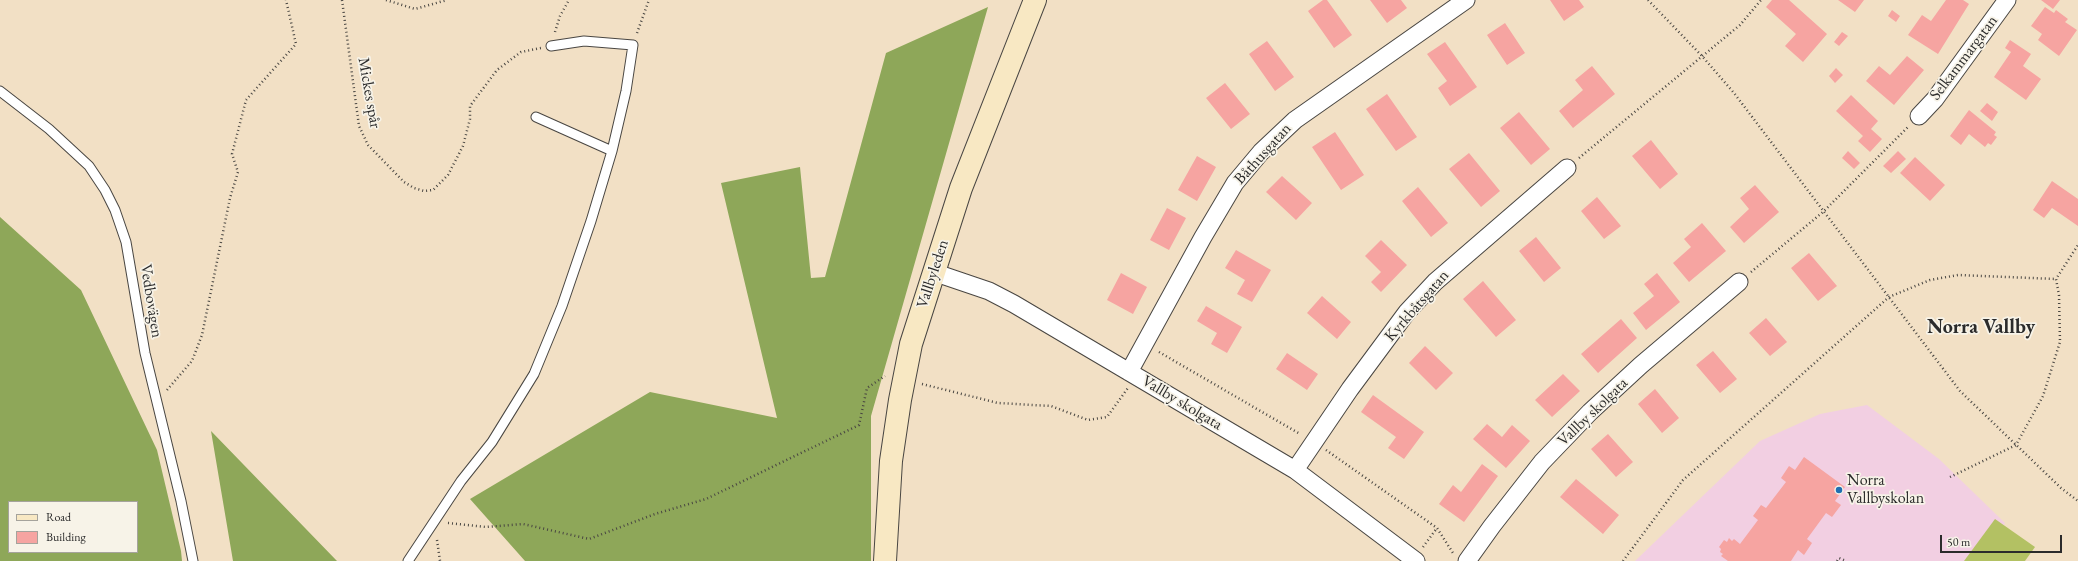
<!DOCTYPE html>
<html>
<head>
<meta charset="utf-8">
<style>
	body { margin:0 }
	#map { position:relative; width:2078px; height:561px; overflow:hidden; background:#f2e0c5; font-family:"EB Garamond",serif }
	canvas { display:block }
	.legend { position:absolute; left:8px; top:501px; width:130px; height:52px; box-sizing:border-box; background:#f7f3e8; border:1px solid #a5a39c; margin:0; padding:5px 7px; list-style:none; font-size:12px; color:#2b2b2b }
	.legend li { display:flex; align-items:center; gap:8px; height:20px }
	.legend b { width:20px; border:1px solid #a5a39c }
	.scale { position:absolute; left:1940px; top:535px; width:122px; height:18px; box-sizing:border-box; border:2px solid #2b2b2b; border-top:0; padding-left:5px; font-size:12px; line-height:14px; white-space:nowrap; color:#2b2b2b; -webkit-text-stroke:3px #f7f3e8; paint-order:stroke }
</style>
</head>
<body>
<div id="map">
<canvas width="2078" height="561"></canvas>
<ul class="legend">
<li><b style="height:5px;background:#f8e8c3"></b>Road</li>
<li><b style="height:11px;background:#f6a4a1"></b>Building</li>
</ul>
<div class="scale">50 m</div>
</div>
<script>
const context = document.querySelector('canvas').getContext('2d');
context.lineJoin = 'round';
function fillPath(path, color) {
  context.fillStyle = color;
  context.fill(path, 'evenodd');
}
function toPath(rows) {
  const path = new Path2D();
  for (const r of rows) {
    path.moveTo(r[0], r[1]);
    for (let i = 2; i < r.length; i += 2) path.lineTo(r[i], r[i + 1]);
  }
  return path;
}
function stroke(path, color, width, dash) {
  context.strokeStyle = color;
  context.lineWidth = width;
  context.lineCap = dash ? 'butt' : 'round';
  context.setLineDash(dash || []);
  context.stroke(path);
}
function write(font, color, halo, rows, align = 'center') {
  context.font = font + ' "EB Garamond",serif';
  context.lineWidth = 3.5;
  context.setLineDash([]);
  context.textBaseline = 'middle';
  context.strokeStyle = halo;
  context.fillStyle = color;
  for (const [text, x, y, turn = 0] of rows) {
    context.save();
    context.translate(x, y);
    context.rotate((+turn || 0) * Math.PI / 180);
    context.textAlign = isNaN(turn) ? turn : align;
    if (halo) context.strokeText(text, 0, 0);
    context.fillText(text, 0, 0);
    context.restore();
  }
}
const built = toPath([
	[1867,405,1939,459,2005,523,1979,561,1635,561,1760,441,1820,414]
]);
const green = toPath([
	[1995,519,2035,547,2025,561,1964,561]
]);
const forest = toPath([
	[988,7,871,416,871,561,525,561,470,499,650,392,777,418,721,183,800,167,811,278,825,277,886,53],
	[0,217,81,290,157,450,181,551,182,561,0,561],
	[9,502,137,502,137,552,9,552],
	[211,431,337,561,233,561]
]);
const building = toPath([
	[1323,0,1327,0,1352,35,1334,48,1308,11],
	[1370,0,1401,0,1407,8,1387,23],
	[1550,0,1579,0,1584,7,1564,21],
	[1772,0,1789,0,1827,34,1803,62,1785,46,1796,34,1766,7],
	[1838,0,1864,0,1855,12],
	[1946,0,1963,0,1969,4,1938,54,1908,35,1922,15,1931,21],
	[2041,0,2060,0,2053,9],
	[2045,7,2054,13,2056,10,2068,19,2065,22,2077,30,2059,56,2038,40,2042,34,2031,26],
	[1892,10,1900,16,1896,22,1888,16],
	[1505,23,1525,53,1507,65,1487,35],
	[1842,32,1848,36,1839,46,1834,42],
	[2010,40,2031,54,2023,66,2041,79,2026,100,1994,77,2011,52,2005,48],
	[1267,41,1294,77,1275,91,1249,54],
	[1445,42,1477,87,1450,106,1438,88,1447,81,1427,54],
	[1907,56,1924,70,1894,105,1866,81,1879,66,1890,75],
	[1592,66,1615,94,1573,128,1559,111,1583,90,1575,80],
	[1836,68,1843,75,1835,83,1829,76],
	[1225,83,1250,114,1231,129,1206,98],
	[1387,94,1417,137,1396,151,1366,109],
	[1851,95,1878,121,1871,129,1882,139,1870,152,1858,141,1863,136,1836,111],
	[1987,103,1998,112,1992,121,1980,111],
	[1969,110,1996,132,1994,135,1997,137,1991,145,1988,143,1985,147,1969,134,1961,145,1950,136],
	[1519,112,1550,149,1531,165,1500,128],
	[1335,132,1364,175,1341,190,1312,147],
	[1651,140,1678,174,1660,189,1632,156],
	[1848,151,1860,163,1854,169,1842,158],
	[1898,151,1906,159,1891,173,1883,166],
	[1469,153,1500,191,1481,207,1449,169],
	[1197,156,1216,167,1197,201,1178,190],
	[1915,157,1945,185,1930,201,1900,173],
	[1282,176,1312,203,1296,220,1266,192],
	[2052,181,2078,199,2078,226,2052,208,2044,218,2033,210],
	[1755,185,1779,212,1744,243,1730,227,1749,209,1740,198],
	[1418,187,1448,223,1431,237,1402,201],
	[1597,197,1621,226,1604,239,1581,211],
	[1167,208,1186,218,1169,250,1150,240],
	[1702,223,1726,251,1689,282,1673,263,1691,247,1684,239],
	[1536,237,1561,268,1544,282,1519,251],
	[1381,240,1407,265,1381,292,1371,282,1381,272,1365,256],
	[1236,250,1271,270,1252,302,1237,294,1245,280,1225,268],
	[1809,253,1837,286,1818,301,1791,268],
	[1121,273,1147,287,1133,314,1107,300],
	[1657,273,1680,302,1646,330,1633,313,1654,296,1644,284],
	[1483,281,1516,320,1496,337,1463,299],
	[1322,296,1351,322,1337,339,1307,313],
	[1206,306,1242,327,1227,353,1211,344,1217,333,1197,321],
	[1766,318,1787,342,1770,356,1749,333],
	[1621,319,1637,338,1598,373,1581,354],
	[1425,346,1453,373,1436,390,1409,363],
	[1713,351,1737,379,1720,393,1696,365],
	[1287,353,1318,374,1307,390,1276,369],
	[1563,374,1580,391,1552,417,1535,400],
	[1655,389,1679,418,1662,433,1638,404],
	[1373,395,1424,432,1404,459,1388,448,1396,437,1361,412],
	[1487,424,1502,437,1512,425,1530,441,1506,468,1473,439],
	[1608,434,1633,462,1616,477,1591,449],
	[1804,457,1845,487,1835,501,1841,505,1832,517,1826,513,1807,539,1812,543,1804,555,1798,550,1791,561,1728,561,1721,556,1723,554,1720,552,1721,549,1719,547,1724,540,1727,542,1729,538,1732,541,1734,539,1740,544,1758,520,1753,516,1761,505,1766,508,1786,482,1781,478,1789,466,1795,470],
	[1482,464,1498,476,1464,522,1439,504,1453,485,1461,492],
	[1576,479,1619,515,1603,534,1560,497]
]);
const path = toPath([
	[342,0,359,126,368,145,404,182,414,188,424,191,433,190,448,175,463,146,470,119,470,106,497,70,521,52,541,48],
	[386,0,415,9,447,0],
	[1648,0,1702,56,1734,93,1960,391,2061,488,2078,501],
	[555,32,560,16,569,0],
	[637,33,649,0],
	[1579,158,1740,25,1761,0],
	[1751,272,1823,212,1908,127],
	[1159,352,1300,434],
	[922,384,998,403,1051,406,1088,420,1107,417,1128,388],
	[167,390,192,361,202,335,230,198,238,172,232,154,246,100,296,44,286,0],
	[1326,450,1437,528,1453,553],
	[1950,477,2016,445,2043,396,2060,342,2059,295,2056,279,2078,245],
	[448,523,486,527,523,524,589,539,655,514,706,499,859,425,867,388,885,376],
	[437,540,440,561],
	[1423,547,1437,528],
	[1623,561,1683,480,1889,297,1930,280,1958,275,2056,279],
	[1837,561,1839,558,1846,561]
]);
const lane = toPath([
	[0,91,49,129,89,166,105,190,115,210,126,242,145,353,181,501,193,561],
	[536,117,612,151],
	[408,561,461,481,492,442,534,374,562,306,591,221,612,151,626,91,633,45,584,41,551,46]
]);
const street = toPath([
	[1919,116,1935,99,2007,0],
	[933,272,989,291,1014,304,1295,470,1416,561],
	[1129,372,1203,237,1235,183,1261,152,1295,120,1466,0],
	[1295,470,1350,389,1407,312,1435,282,1567,168],
	[1467,561,1492,526,1542,462,1590,412,1641,365,1739,282]
]);
const secondary = toPath([
	[885,561,891,461,900,400,911,344,961,188,1035,0]
]);
const markers = [
	[1839,490,4,"#1f6fb2"]
];
const streetNames = [
	["Selkammargatan",1964,58,-53],
	["Mickes spår",369,93,80],
	["Båthusgatan",1263,154,-48],
	["Vallbyleden",933,274,-72],
	["Vedbovägen",151,301,81],
	["Kyrkbåtsgatan",1417,306,-49],
	["Vallby skolgata",1182,403,31],
	["Vallby skolgata",1593,412,-44]
];
const poiNames = [
	["Norra",1847,481],
	["Vallbyskolan",1847,499]
];
const districtNames = [
	["Norra Vallby",1981,328]
];
fillPath(built, '#f2cfe2');
fillPath(green, '#b3c163');
fillPath(forest, '#8ea759');
fillPath(building, '#f6a4a1');
stroke(lane, '#494642', 11);
stroke(street, '#494642', 19);
stroke(secondary, '#494642', 24);
stroke(path, '#494642', 2.5, [1, 3]);
stroke(lane, '#fff', 9);
stroke(street, '#fff', 17);
stroke(secondary, '#f8e8c3', 22);
for (const [x, y, r, color] of markers) {
  const dot = new Path2D();
  dot.arc(x, y, r, 0, 2 * Math.PI);
  context.fillStyle = color;
  context.fill(dot);
  stroke(dot, '#f7f3e8', 1.5);
}
write('16px', '#2b2b2b', '#f7f3e8', streetNames);
write('16px', '#2b2b2b', '#f7f3e8', poiNames, 'left');
write('bold 20px', '#2b2b2b', '#f7f3e8', districtNames);
</script>
</body>
</html>
